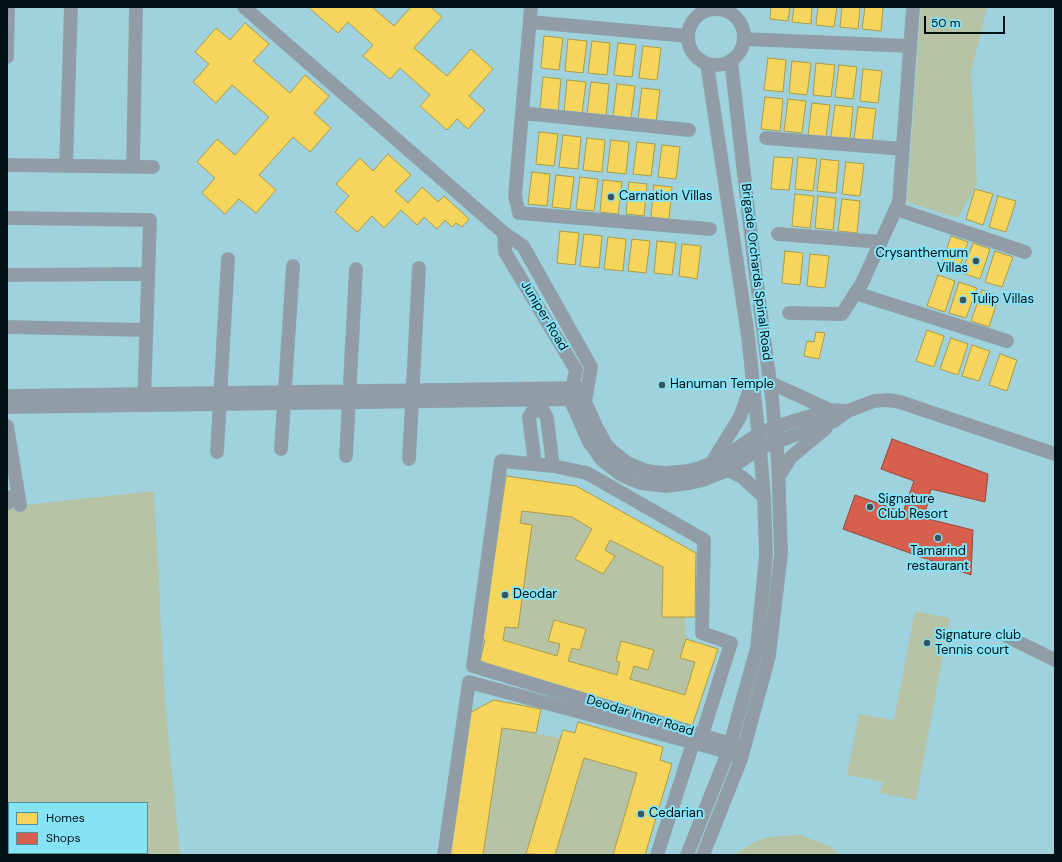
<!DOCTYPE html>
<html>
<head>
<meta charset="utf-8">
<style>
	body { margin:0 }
	#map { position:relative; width:1062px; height:862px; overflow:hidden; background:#9fd2dd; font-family:"DM Sans",sans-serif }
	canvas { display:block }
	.frame { position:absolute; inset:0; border:8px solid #000f13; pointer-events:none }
	.legend { position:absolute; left:8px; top:802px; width:140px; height:52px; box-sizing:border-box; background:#86e3f6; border:1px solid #508e9b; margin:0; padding:5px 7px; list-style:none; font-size:12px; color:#000f13 }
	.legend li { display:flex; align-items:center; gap:8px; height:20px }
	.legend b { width:20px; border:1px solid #508e9b }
	.scale { position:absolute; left:924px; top:16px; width:81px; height:18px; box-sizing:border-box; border:2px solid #000f13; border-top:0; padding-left:5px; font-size:12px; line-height:14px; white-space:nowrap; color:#000f13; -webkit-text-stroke:3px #86e3f6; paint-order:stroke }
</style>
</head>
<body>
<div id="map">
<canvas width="1062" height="862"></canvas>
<div class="frame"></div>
<ul class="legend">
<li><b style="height:11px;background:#f6d55c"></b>Homes</li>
<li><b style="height:11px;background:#d6604d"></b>Shops</li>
</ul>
<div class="scale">50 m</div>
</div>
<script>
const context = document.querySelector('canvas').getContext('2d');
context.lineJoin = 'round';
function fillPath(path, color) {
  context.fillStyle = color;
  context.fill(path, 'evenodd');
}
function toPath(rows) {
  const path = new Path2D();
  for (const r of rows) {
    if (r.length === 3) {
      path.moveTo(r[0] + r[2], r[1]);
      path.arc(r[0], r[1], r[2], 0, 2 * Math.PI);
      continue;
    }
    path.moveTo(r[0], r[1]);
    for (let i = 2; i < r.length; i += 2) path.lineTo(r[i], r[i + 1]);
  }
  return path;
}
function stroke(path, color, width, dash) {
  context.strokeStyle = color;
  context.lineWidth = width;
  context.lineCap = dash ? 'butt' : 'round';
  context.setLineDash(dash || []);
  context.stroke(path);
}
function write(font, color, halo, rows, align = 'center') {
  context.font = font + ' "DM Sans",sans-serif';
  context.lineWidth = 4;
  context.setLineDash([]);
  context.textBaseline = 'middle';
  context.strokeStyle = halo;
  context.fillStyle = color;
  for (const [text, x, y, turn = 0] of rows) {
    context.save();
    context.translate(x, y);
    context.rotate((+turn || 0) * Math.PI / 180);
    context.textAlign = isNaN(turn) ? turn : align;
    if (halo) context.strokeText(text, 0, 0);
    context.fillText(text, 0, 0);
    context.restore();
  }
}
const green = toPath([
	[921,7,987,7,971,72,977,183,958,218,907,202],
	[154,491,165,701,180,855,7,855,7,507],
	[9,803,147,803,147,853,9,853],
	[522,511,572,517,592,529,575,559,603,574,614,556,605,550,610,540,663,567,662,616,685,617,686,639,681,658,695,662,685,695,630,679,634,666,648,670,654,650,622,641,616,660,620,662,617,675,568,661,572,648,580,650,586,629,554,620,548,641,560,644,557,656,503,640,505,627,518,628,531,525,520,523],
	[915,611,950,618,916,800,880,793,883,782,847,775,859,714,894,720],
	[502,728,561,738,526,854,528,855,483,855],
	[584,758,637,773,613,855,555,855],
	[800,835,832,847,839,855,734,855,755,842,768,837]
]);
const homes = toPath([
	[308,7,372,7,394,26,411,7,431,7,442,17,414,48,447,76,471,49,493,69,469,96,485,110,468,129,457,119,447,130,420,106,430,95,400,68,390,79,363,56,373,45,348,22,338,33,308,7],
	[771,7,790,7,788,21,770,19,771,7],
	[794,7,812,7,811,24,792,22,794,7],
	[818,7,837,7,834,27,816,25,818,7],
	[842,7,860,7,858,29,840,27,842,7],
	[865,7,883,7,881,31,862,29,865,7],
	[245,23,269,44,253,61,290,93,305,75,329,96,314,113,331,128,310,152,293,137,259,175,276,190,256,213,239,199,225,214,202,193,215,178,197,162,217,139,235,155,269,117,232,85,216,103,193,82,209,64,195,52,216,28,230,40,245,23],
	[544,36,563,38,559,70,541,68,544,36],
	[568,39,587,41,583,73,565,71,568,39],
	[592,41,610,43,607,75,588,73,592,41],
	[618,43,636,45,632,77,614,75,618,43],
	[643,46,661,48,657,80,639,78,643,46],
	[768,58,786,60,783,92,764,90,768,58],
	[792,61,811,63,807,95,789,93,792,61],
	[816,63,835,65,831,97,813,95,816,63],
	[839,65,857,67,853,99,835,97,839,65],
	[863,69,882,71,878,103,860,101,863,69],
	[543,77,561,79,558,111,540,109,543,77],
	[567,80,586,82,582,114,564,112,567,80],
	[591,82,609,84,606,116,587,114,591,82],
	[617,84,635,86,631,118,613,116,617,84],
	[642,88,660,90,656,122,638,120,642,88],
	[765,97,783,99,780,131,761,129,765,97],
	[788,99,806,101,802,133,784,131,788,99],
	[812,103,830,105,826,137,808,135,812,103],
	[835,105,853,107,850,139,831,137,835,105],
	[858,107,876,109,872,141,854,139,858,107],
	[539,132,558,134,554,166,536,164,539,132],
	[563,135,581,137,578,169,559,167,563,135],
	[587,138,605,140,602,172,583,170,587,138],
	[611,140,629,142,626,174,607,172,611,140],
	[637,142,655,144,651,176,633,174,637,142],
	[662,145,680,147,676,179,658,177,662,145],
	[388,154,411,175,395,191,408,203,422,187,438,202,444,196,469,219,462,227,456,223,452,227,445,220,437,229,424,217,417,225,401,210,384,228,372,216,357,232,335,212,349,196,336,184,360,158,373,171,388,154],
	[774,157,793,158,789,190,771,189,774,157],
	[798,157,817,159,813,191,795,189,798,157],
	[821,159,839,161,836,193,817,191,821,159],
	[846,162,864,164,860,196,842,194,846,162],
	[532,172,550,174,547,206,528,204,532,172],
	[556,175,574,177,570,209,552,207,556,175],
	[580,177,598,179,594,211,576,209,580,177],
	[603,180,622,182,618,214,600,212,603,180],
	[629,182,647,184,644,216,626,214,629,182],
	[654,185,672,187,669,219,651,217,654,185],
	[975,189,993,194,983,225,966,219,975,189],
	[795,194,814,196,810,228,792,226,795,194],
	[818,196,836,198,833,230,815,228,818,196],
	[998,196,1016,201,1006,232,989,227,998,196],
	[842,199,860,201,857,233,838,231,842,199],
	[560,231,579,233,575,265,557,263,560,231],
	[584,234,602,236,599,268,580,266,584,234],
	[951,236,968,242,958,272,941,266,951,236],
	[608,237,626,239,623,271,604,269,608,237],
	[632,239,650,241,646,273,628,271,632,239],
	[657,241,676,243,672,275,654,273,657,241],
	[973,243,990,249,980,279,962,273,973,243],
	[682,244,701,246,697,279,679,276,682,244],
	[785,251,803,253,800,285,782,283,785,251],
	[995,251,1013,257,1002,287,985,282,995,251],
	[810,254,829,256,825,288,807,286,810,254],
	[938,275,955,281,945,312,927,306,938,275],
	[959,282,977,288,966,318,949,313,959,282],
	[982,290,999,296,989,327,971,321,982,290],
	[927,330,944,336,934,367,916,361,927,330],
	[816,332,825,333,819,359,804,356,807,341,814,342,816,332],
	[951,338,968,344,958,375,940,369,951,338],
	[972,345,990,351,979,381,962,376,972,345],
	[1000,354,1017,360,1007,391,989,385,1000,354],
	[506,476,576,486,696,553,695,617,662,617,663,567,610,540,605,550,615,556,603,574,575,559,592,529,572,517,522,511,520,523,532,525,518,628,505,627,503,640,557,656,560,644,548,641,554,620,586,629,580,650,572,648,568,661,617,675,620,662,616,661,621,641,654,650,648,670,634,666,630,679,685,695,695,662,680,658,686,639,718,649,691,729,480,661,485,640,482,639,506,476],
	[494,700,541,709,536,733,502,728,483,855,450,855,471,712,494,700],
	[578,722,663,747,660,760,672,764,645,855,613,855,637,773,584,758,555,855,526,854,563,730,575,733,578,722]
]);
const shops = toPath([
	[892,439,988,474,985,502,931,489,924,518,973,530,971,575,843,529,855,495,903,512,914,481,881,469,892,439]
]);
const minor = toPath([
	[244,7,504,233,523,246,591,367,585,402,596,426,605,443,612,451,627,463,644,470,654,472,666,473,688,471,700,468,722,459,758,434,775,427,830,410,848,411],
	[531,7,515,196,519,213,710,229],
	[716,37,28],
	[530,22,688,36],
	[744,39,910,46],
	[7,57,8,7],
	[522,113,689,130],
	[766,138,903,149],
	[7,165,153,167],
	[66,166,71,7],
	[133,167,136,7],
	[896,209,1025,252],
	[7,218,150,220,144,402],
	[504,233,505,252,576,370,570,399,589,442,602,460,620,474,630,479,641,483,666,486,690,483,703,480,728,470,760,448,834,421,848,411,874,401,888,400,900,402,1055,454],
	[778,234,881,242],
	[7,275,148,274],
	[855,293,1007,341],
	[789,313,842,314,862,283,899,202,913,7],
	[7,327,146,330],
	[771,383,830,410],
	[7,396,579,388],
	[7,407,578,399],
	[7,426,20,505],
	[281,449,293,266],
	[217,452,228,259],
	[346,456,356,269],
	[409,459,419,268],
	[535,464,529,417,533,411,543,410,547,418,553,466],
	[711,464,740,417,751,386],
	[728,470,742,477,764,497],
	[779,476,791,457,826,428],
	[7,497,8,503],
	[1008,637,1055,660],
	[702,735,731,643,702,633,704,540,587,473,553,466,501,461,473,666,744,748],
	[444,855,469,682,728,752,736,756],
	[657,855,693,743],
	[687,855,728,752,757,648,766,555,764,497,760,448,748,336,707,64],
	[703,855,741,759,769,656,781,554,778,461,772,398,754,261,731,61]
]);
const markers = [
	[611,197,4,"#38535a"],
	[976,261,4,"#38535a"],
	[963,300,4,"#38535a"],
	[662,385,4,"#38535a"],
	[870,507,4,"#38535a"],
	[938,538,4,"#38535a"],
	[505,595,4,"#38535a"],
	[927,643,4,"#38535a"],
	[641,814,4,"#38535a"]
];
const poiNames = [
	["Carnation Villas",619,197],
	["Crysanthemum",968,254,"right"],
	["Villas",968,269,"right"],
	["Tulip Villas",971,300],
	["Hanuman Temple",670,385],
	["Signature",878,500],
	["Club Resort",878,515],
	["Tamarind",938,552,"center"],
	["restaurant",938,567,"center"],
	["Deodar",513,595],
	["Signature club",935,636],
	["Tennis court",935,651],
	["Cedarian",649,814]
];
const streetNames = [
	["Brigade Orchards Spinal Road",756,272,83],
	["Juniper Road",544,316,59],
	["Deodar Inner Road",640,716,17]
];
fillPath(green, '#b7c3a5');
fillPath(homes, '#f6d55c');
stroke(homes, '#ac9a46', 1);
fillPath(shops, '#d6604d');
stroke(shops, '#96483c', 1);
stroke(minor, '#8bafb8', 14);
stroke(minor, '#919ca6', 13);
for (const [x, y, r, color] of markers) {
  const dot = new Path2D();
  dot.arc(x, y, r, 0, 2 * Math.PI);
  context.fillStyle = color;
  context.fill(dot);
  stroke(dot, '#86e3f6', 1.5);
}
write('13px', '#000f13', '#86e3f6', poiNames, 'left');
write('13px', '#000f13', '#86e3f6', streetNames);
</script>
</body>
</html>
